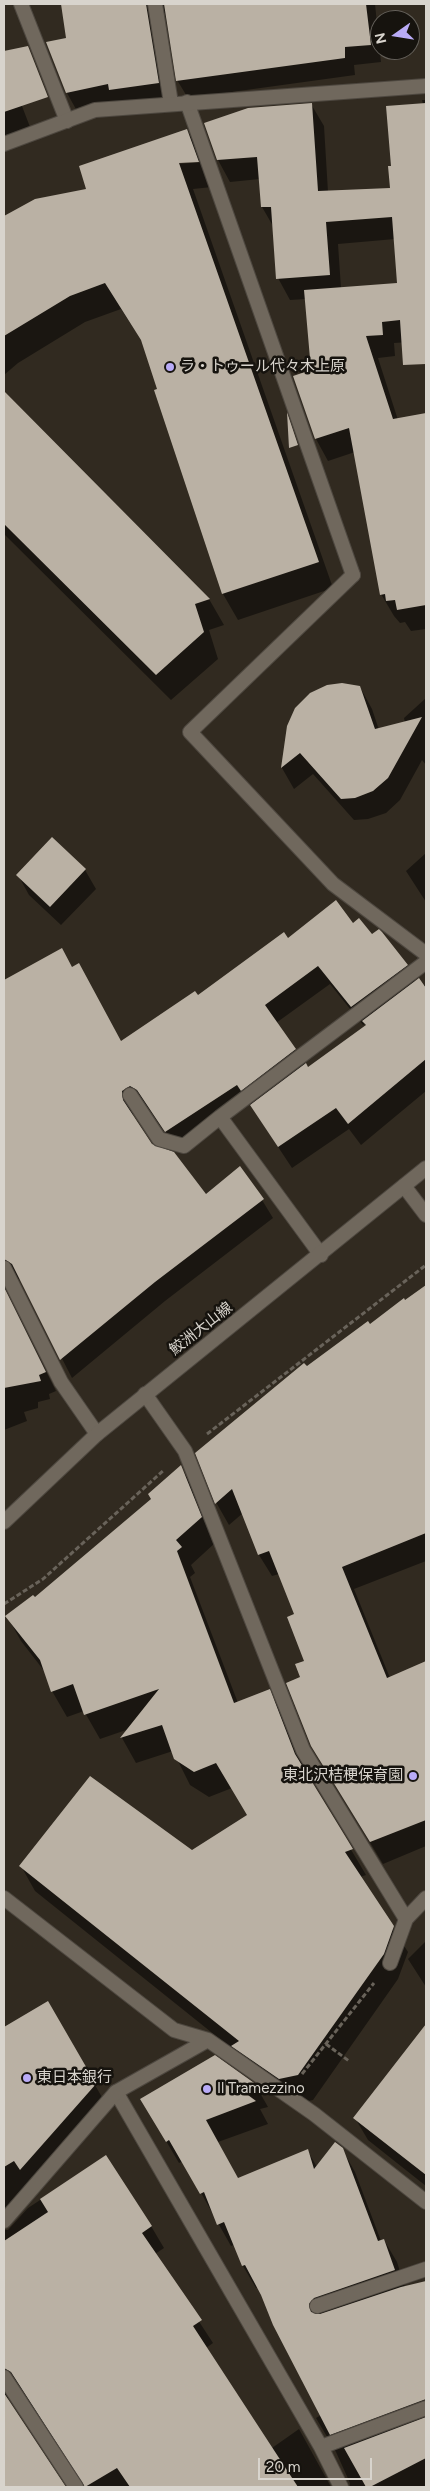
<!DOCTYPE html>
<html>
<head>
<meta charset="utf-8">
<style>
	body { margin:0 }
	#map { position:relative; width:430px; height:2491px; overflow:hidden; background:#312a20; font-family:Figtree,sans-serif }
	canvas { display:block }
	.frame { position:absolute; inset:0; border:5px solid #d8d4cd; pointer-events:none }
	.north { position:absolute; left:370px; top:10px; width:50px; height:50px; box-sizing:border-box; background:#16130e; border:1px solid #64605a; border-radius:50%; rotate:257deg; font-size:14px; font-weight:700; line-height:20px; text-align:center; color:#d8d4cd }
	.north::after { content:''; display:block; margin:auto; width:18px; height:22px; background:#b9abf7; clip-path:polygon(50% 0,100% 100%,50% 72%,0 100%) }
	.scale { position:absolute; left:258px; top:2458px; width:114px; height:22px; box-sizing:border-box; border:2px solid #d8d4cd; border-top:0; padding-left:6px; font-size:15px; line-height:18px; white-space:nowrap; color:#d8d4cd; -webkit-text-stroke:4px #16130e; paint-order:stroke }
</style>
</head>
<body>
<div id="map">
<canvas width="430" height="2491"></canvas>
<div class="frame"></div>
<div class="north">N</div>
<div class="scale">20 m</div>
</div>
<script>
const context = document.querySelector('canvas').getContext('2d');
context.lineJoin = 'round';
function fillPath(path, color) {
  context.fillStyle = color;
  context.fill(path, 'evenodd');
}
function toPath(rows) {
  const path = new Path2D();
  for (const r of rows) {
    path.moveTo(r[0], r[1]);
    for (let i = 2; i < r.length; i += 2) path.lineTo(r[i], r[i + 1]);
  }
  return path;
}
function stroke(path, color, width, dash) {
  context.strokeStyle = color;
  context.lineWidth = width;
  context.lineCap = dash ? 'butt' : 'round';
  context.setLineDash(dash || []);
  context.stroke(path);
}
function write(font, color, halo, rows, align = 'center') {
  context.font = font + ' Figtree,"Noto Sans JP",sans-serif';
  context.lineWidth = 5;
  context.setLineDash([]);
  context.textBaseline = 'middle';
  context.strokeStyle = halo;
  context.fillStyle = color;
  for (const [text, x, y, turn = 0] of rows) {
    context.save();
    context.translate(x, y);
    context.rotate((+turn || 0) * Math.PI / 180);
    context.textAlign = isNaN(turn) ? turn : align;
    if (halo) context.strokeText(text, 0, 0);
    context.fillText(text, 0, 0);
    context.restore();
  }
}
const shadow = toPath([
	[62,4,375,4,381,62,354,65,355,75,188,98,177,80,165,13,159,15,168,101,77,111,67,93,67,39],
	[4,59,30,127,4,136],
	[422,100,426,100,426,341,394,343,395,356,378,358,398,420,426,414,426,629,411,631,405,622,400,623,394,616,381,594,355,452,328,461,316,439,294,377,312,371,306,299,290,300,278,278,273,226,262,207,260,179,230,182,218,160,311,104,324,126,328,192,391,189,393,167,423,104],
	[395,239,398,284,341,288,338,244],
	[187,130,203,160,183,161,177,164,204,162,212,187,193,189,333,588,238,620,223,594,156,391,159,390,144,344,121,309,85,322,18,363,4,375,4,217,36,200,88,190],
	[4,393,209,599,224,625,209,630,218,659,171,700,4,534],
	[360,687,372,709,379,730,405,723,404,718,426,698,426,765,422,760,400,800,386,813,368,819,354,820,313,774,294,789,282,768,288,726],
	[426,853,426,902,406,871],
	[85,870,96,889,61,925,29,895,18,875],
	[353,925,372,936,407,965,416,982,423,986,426,984,426,1091,361,1145,349,1129,292,1168,249,1103,177,1150,149,1109,141,1105,133,1110,133,1117,151,1145,206,1195,262,1200,273,1218,165,1301,72,1378,22,1281,17,1278,10,1279,5,1286,6,1292,56,1391,49,1394,50,1399,38,1402,38,1408,24,1412,27,1421,4,1430,4,981,61,950,121,1043,288,940],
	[330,984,363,1025,365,1024,367,1026,308,1068,276,1023],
	[426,1287,426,1561,354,1589,390,1678,426,1663,426,1846,383,1864,325,1768,302,1678,306,1661,296,1615,279,1574,272,1576,259,1555,243,1513,229,1525,217,1504,197,1454,307,1368],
	[181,1467,195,1492,215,1543,191,1565,195,1573,190,1577,238,1703,269,1691,284,1716,308,1777,366,1875,360,1877,408,1952,398,1979,313,2100,294,2104,236,2052,35,1891,21,1866,192,1851,249,1815,232,1788,209,1797,190,1785,173,1751,136,1763,122,1738,129,1729,100,1739,84,1711,67,1717,52,1691,45,1672,21,1641,7,1616,35,1599,152,1500],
	[426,1941,426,1987,408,1959],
	[48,2003,107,2106,4,2223,4,2029],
	[426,2026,426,2186,368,2140,355,2118],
	[215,2057,256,2086,268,2107,260,2109,268,2124,218,2142,238,2179,307,2150,317,2167,342,2149,355,2172,381,2241,384,2240,397,2262,405,2287,426,2282,426,2487,350,2487,350,2483,336,2452,316,2418,321,2415,258,2287,256,2288,243,2266,234,2245,231,2246,183,2161,179,2163,142,2100],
	[98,2162,109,2162,151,2226,164,2248,155,2254,213,2343,206,2348,272,2448,299,2429,331,2487,85,2487,21,2391,12,2391,8,2396,8,2402,64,2487,4,2487,4,2230,8,2230,28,2208]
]);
const building = toPath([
	[61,4,146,4,159,83,109,90,108,84,66,93,46,42,66,38],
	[164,4,366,4,371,45,345,47,345,58,176,81],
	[28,46,48,97,4,112,4,51],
	[312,103,318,191,390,188,388,166,391,166,386,106,426,103,426,364,403,365,400,320,382,322,383,335,366,336,393,419,426,413,426,605,397,610,395,600,386,601,385,594,380,595,349,428,315,439,293,376,311,370,304,290,397,283,392,217,326,222,330,275,276,279,271,207,261,207,257,157,217,160,204,123,248,108],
	[187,129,199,162,179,163,319,562,222,594,154,390,157,389,141,340,105,283,70,296,4,336,4,216,35,199,86,189,79,166],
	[4,391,210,599,195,604,204,632,156,675,4,524],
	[287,412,298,445,289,448],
	[342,683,360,686,375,729,422,717,388,778,373,791,355,798,341,799,300,753,281,768,287,726,295,708,310,693,327,685],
	[52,837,86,869,50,907,16,875],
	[336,900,353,923,359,918,372,934,379,929,382,932,408,965,351,1007,318,966,265,1005,296,1049,241,1091,237,1085,165,1132,137,1090,130,1086,122,1091,123,1100,152,1144,174,1152,206,1194,240,1166,264,1199,155,1282,60,1360,12,1264,4,1259,4,980,62,948,72,967,79,963,121,1041,195,991,198,995,284,932,288,938],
	[419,978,426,988,426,1059,348,1124,336,1108,278,1147,250,1105,306,1063,308,1067,366,1025,362,1021],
	[426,1285,426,1533,342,1567,387,1678,426,1661,426,1820,370,1842,311,1746,286,1683,300,1677,295,1664,304,1661,287,1617,294,1614,269,1551,258,1555,232,1489,215,1504,195,1453,304,1363,307,1366,368,1321,370,1324,404,1298,405,1300],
	[4,1287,46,1372,39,1375,41,1381,4,1388],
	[181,1465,202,1517,176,1540,182,1547,177,1551,234,1703,270,1689,295,1754,353,1849,345,1852,394,1926,384,1954,298,2075,279,2079,231,2046,239,2041,19,1866,90,1776,192,1850,247,1815,216,1763,194,1772,174,1759,162,1725,120,1738,159,1689,84,1715,73,1684,51,1692,40,1660,5,1616,33,1595,35,1597,151,1499,148,1494],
	[48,2001,96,2084,20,2170,14,2161,4,2167,4,2027],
	[426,2024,426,2175,353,2118],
	[215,2055,257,2085,240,2089,256,2101,206,2120,238,2178,308,2149,314,2169,335,2142,343,2148,378,2241,384,2239,395,2270,314,2298,309,2304,311,2312,320,2314,401,2287,426,2281,426,2399,330,2435,273,2325,261,2295,245,2265,242,2266,224,2222,217,2225,204,2192,200,2194,169,2140,166,2142,140,2099],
	[106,2155,152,2226,142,2233,202,2320,193,2326,298,2487,130,2487,117,2468,85,2487,11,2372,4,2368,4,2241,48,2212,40,2199],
	[4,2393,66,2487,4,2487],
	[426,2417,426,2458,370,2487,366,2487,344,2448]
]);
const path = toPath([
	[207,1434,426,1265],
	[4,1604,43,1579,164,1470],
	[326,2044,349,2061],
	[302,2074,374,1983]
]);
const service = toPath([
	[21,4,67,121],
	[155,4,171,103],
	[187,102,353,575],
	[130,1095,159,1139,184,1146,220,1117],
	[321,1255,220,1117,426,962],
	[4,1268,61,1382,97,1434],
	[116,2092,321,2447,341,2487],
	[317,2306,426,2269],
	[321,2447,426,2408]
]);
const minor = toPath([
	[4,144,95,110,426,86],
	[353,575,190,732,333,884,426,954],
	[404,1186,426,1215],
	[145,1394,185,1451,303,1750,406,1919],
	[4,1898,174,2030,208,2040],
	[390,1963,406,1919,426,1898],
	[4,2221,116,2092,208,2040,314,2114,426,2202],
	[4,2377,76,2487]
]);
const secondary = toPath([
	[4,1522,97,1434,426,1168]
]);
const markers = [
	[170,367,5,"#b9abf7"],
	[413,1776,5,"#b9abf7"],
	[27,2078,5,"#b9abf7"],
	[207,2089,5,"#b9abf7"]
];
const poiNames = [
	["ラ・トゥール代々木上原",180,367],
	["東北沢桔梗保育園",403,1776,"right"],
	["東日本銀行",37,2078],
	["Il Tramezzino",217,2089]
];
const streetNames = [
	["鮫洲大山線",201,1329,-38]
];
fillPath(shadow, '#0007');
fillPath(building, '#bab1a4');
stroke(service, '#4e4840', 16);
stroke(minor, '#4e4840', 16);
stroke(secondary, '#4e4840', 16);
stroke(path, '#69635a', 3, [5, 2.5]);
stroke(service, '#70685d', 14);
stroke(minor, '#70685d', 14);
stroke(secondary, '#70685d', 14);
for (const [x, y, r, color] of markers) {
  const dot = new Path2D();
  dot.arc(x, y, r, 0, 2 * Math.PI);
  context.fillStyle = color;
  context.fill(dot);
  stroke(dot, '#16130e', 2);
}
write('15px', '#d8d4cd', '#16130e', poiNames, 'left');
write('15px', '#d8d4cd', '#16130e', streetNames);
</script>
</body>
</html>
